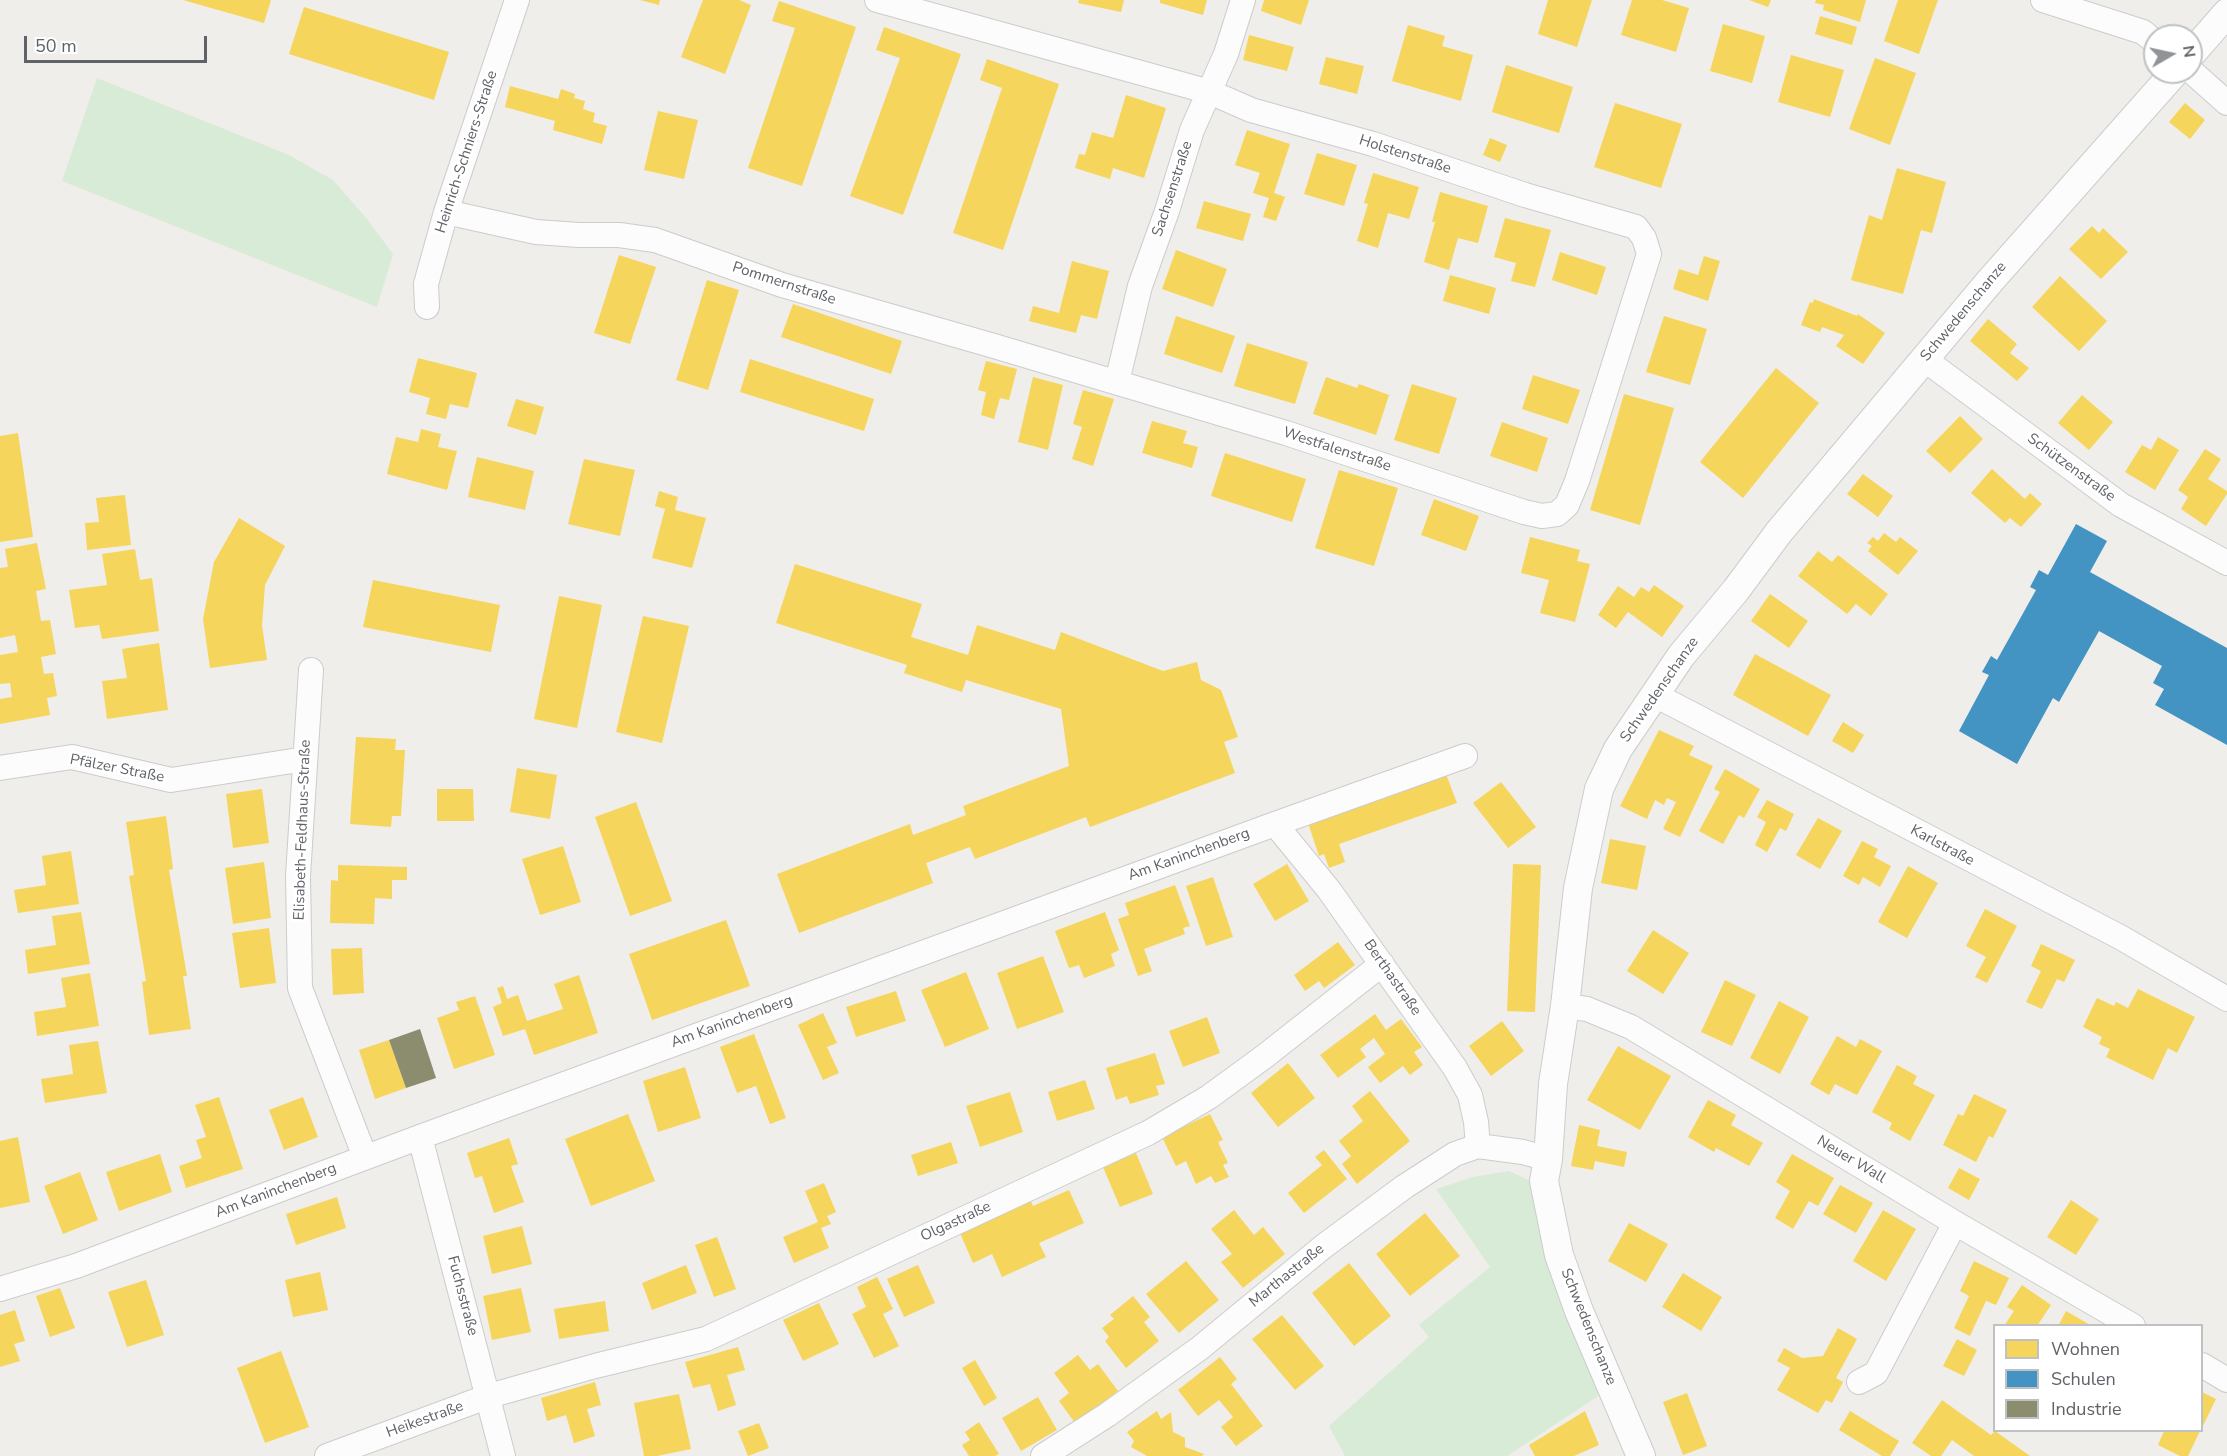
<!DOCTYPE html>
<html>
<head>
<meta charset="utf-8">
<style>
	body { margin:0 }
	#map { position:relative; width:2227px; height:1456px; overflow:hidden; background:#efeeea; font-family:"Nunito Sans",sans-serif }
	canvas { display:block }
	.legend { position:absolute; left:1993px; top:1324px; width:210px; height:108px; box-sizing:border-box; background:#fff; border:2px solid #bfc1c3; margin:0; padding:8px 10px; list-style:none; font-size:18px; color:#5f6368 }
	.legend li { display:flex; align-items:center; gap:12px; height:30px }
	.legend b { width:30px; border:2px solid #bfc1c3 }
	.north { position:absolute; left:2143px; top:24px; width:60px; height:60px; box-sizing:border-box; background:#fff; border:2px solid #bfc1c3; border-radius:50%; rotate:81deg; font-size:16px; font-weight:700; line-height:24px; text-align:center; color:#5f6368 }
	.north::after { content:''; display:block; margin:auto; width:21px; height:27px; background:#919496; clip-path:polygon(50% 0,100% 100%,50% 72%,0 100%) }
	.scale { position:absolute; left:24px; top:36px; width:183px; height:27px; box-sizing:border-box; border:3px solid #5f6368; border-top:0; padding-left:8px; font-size:18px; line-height:21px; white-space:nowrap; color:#5f6368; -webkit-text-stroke:4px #fff; paint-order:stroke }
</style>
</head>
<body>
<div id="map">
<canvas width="2227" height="1456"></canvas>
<ul class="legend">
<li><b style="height:16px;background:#f6d55c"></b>Wohnen</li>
<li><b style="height:16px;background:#4393c3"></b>Schulen</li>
<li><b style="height:16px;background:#8c8c6e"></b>Industrie</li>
</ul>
<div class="north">N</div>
<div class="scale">50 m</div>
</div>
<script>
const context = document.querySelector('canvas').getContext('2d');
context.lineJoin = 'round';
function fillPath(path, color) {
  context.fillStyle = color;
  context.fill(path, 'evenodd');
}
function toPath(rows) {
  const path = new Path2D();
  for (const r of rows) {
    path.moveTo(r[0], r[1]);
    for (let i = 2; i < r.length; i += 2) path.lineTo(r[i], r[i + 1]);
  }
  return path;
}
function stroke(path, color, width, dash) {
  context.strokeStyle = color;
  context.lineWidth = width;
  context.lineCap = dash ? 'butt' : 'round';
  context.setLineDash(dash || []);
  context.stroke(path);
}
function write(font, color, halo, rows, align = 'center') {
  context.font = font + ' "Nunito Sans",sans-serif';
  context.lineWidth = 6;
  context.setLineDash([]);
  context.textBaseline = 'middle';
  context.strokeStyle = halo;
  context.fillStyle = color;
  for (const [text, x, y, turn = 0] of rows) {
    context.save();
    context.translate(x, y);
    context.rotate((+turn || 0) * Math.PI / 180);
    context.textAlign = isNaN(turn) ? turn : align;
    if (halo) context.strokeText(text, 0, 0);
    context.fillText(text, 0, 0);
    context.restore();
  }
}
const green = toPath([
	[97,78,289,155,333,180,367,219,393,254,377,307,62,181],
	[1509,1171,1530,1181,1609,1389,1507,1456,1345,1456,1329,1426,1429,1337,1419,1325,1490,1267,1436,1189,1473,1177]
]);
const homes = toPath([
	[183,0,271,0,264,23],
	[640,0,660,0,659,5],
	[703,0,739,0,751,5,725,74,681,57],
	[1079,0,1124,0,1121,12,1078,3],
	[1160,0,1207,0,1203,15,1160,3],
	[1264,0,1309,0,1301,25,1261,11],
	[1548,0,1592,0,1577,47,1538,34],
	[1632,0,1662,0,1689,8,1676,52,1621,35],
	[1749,0,1771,0,1768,7],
	[1816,0,1866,0,1860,22,1823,10,1824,5,1815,3],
	[1898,0,1938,0,1919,54,1884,41],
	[779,1,856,27,802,186,748,168,795,28,772,21],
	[304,7,449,52,434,100,289,54],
	[1820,16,1857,27,1852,45,1815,34],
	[1723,24,1765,36,1752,83,1710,71],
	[1408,25,1445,36,1442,46,1473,55,1461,101,1392,81],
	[884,27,961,54,903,215,850,196,900,58,876,50],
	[1249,35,1294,47,1287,71,1243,60],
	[1791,55,1844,70,1830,117,1778,102],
	[1326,57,1364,66,1357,94,1319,84],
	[1875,58,1916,73,1890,145,1849,129],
	[987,59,1059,84,1003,250,953,233,1002,88,980,80],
	[1506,65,1573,87,1559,133,1492,112],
	[510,86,558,99,561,89,575,94,574,98,585,101,583,109,595,113,593,122,607,126,602,144,553,130,555,121,505,107],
	[1126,95,1166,108,1144,178,1113,168,1110,179,1075,168,1079,154,1085,155,1092,132,1113,138],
	[1615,103,1682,124,1661,188,1594,167],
	[2185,103,2205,120,2190,139,2169,122],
	[658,111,698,120,684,179,644,170],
	[1247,130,1290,144,1274,193,1285,197,1276,221,1263,217,1269,198,1253,193,1260,173,1235,165],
	[1490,138,1507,145,1500,162,1483,155],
	[1317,153,1357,165,1344,206,1304,194],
	[1897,168,1946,182,1932,233,1921,230,1903,294,1851,280,1869,215,1882,220],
	[1373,173,1419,187,1409,219,1388,213,1378,248,1357,241,1368,204,1364,203],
	[1440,192,1488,206,1478,243,1458,238,1449,270,1424,262,1435,222,1432,222],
	[1204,201,1251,214,1243,241,1196,228],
	[1505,218,1551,230,1535,287,1511,281,1516,263,1494,257],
	[2092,226,2099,233,2103,228,2128,252,2101,279,2069,249],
	[1176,250,1227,269,1213,307,1162,289],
	[1560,252,1606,267,1597,295,1552,280],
	[619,255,656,267,630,344,594,333],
	[1704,256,1720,261,1708,301,1673,289,1679,269,1698,275],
	[1072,261,1109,271,1097,319,1081,315,1076,333,1029,321,1033,306,1059,313],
	[1450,275,1496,288,1489,314,1443,301],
	[2060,276,2107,321,2079,351,2032,307],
	[707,280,739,290,708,390,676,380],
	[1814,299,1857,316,1858,314,1885,333,1863,364,1836,346,1844,335,1822,327,1820,332,1801,325,1810,302,1813,303],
	[793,304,902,341,891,374,781,337],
	[1176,316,1235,336,1222,373,1164,354],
	[1664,316,1707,329,1690,385,1646,372],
	[1988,319,2017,344,2010,353,2029,368,2017,381,1970,341],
	[1247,343,1308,362,1295,404,1234,386],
	[418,358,477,373,468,408,450,404,446,419,426,414,430,398,409,392],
	[750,359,874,399,864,431,740,392],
	[986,361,1017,369,1009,400,1000,398,994,419,981,415,986,392,978,390],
	[1776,368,1819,403,1743,498,1700,462],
	[1533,375,1580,390,1568,424,1522,409],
	[1033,377,1063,385,1048,450,1018,442],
	[1326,377,1357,388,1359,384,1389,395,1376,435,1313,414],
	[1412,384,1457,398,1439,454,1394,440],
	[1083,390,1114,399,1093,466,1072,459,1082,427,1073,424],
	[1624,394,1674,408,1640,525,1590,510],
	[2082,395,2113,422,2089,450,2058,423],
	[516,399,544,407,536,435,507,426],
	[1960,416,1983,439,1950,473,1926,451],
	[1152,421,1187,431,1183,443,1198,447,1192,468,1142,453],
	[1502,422,1548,438,1537,472,1490,456],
	[421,429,441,434,438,447,457,451,447,490,387,474,396,437,418,442],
	[18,433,33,537,0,542,0,436],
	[2158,437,2179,450,2155,490,2125,472,2142,445,2151,450],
	[2205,449,2221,459,2208,479,2227,491,2227,494,2206,526,2181,509,2188,497,2178,490],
	[1225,453,1306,479,1292,522,1211,496],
	[477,457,534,471,525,510,468,497],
	[584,459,635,470,620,536,568,524],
	[1992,469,2025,499,2030,493,2042,504,2021,527,2010,518,2005,523,1971,493],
	[1339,470,1398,488,1374,566,1315,548],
	[1863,474,1893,496,1878,517,1847,494],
	[659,491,678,497,675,510,706,518,692,568,652,558,665,509,655,506],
	[125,495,131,545,87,550,85,523,99,522,96,498],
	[1434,499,1479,516,1466,551,1421,535],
	[239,518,285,546,265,585,262,625,267,660,210,668,203,619,214,562],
	[1884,533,1896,542,1900,537,1918,551,1898,575,1868,551,1872,546,1867,543,1873,537,1878,541],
	[1530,537,1580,550,1577,561,1590,564,1575,622,1540,613,1549,580,1521,573],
	[37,543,46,589,36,591,41,621,50,620,56,654,41,657,44,674,53,673,57,696,47,698,50,715,0,724,0,699,12,697,10,683,0,684,0,655,18,652,15,635,0,638,0,568,8,567,5,549],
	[135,549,140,580,152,578,159,631,102,639,99,625,75,628,69,590,107,585,102,554],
	[1818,551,1832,562,1838,555,1888,594,1871,616,1856,604,1847,614,1798,576],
	[795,564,922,604,911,637,968,655,977,625,1055,650,1061,632,1163,671,1197,662,1201,680,1221,690,1238,737,1224,742,1235,773,1090,827,1086,817,975,859,970,847,926,863,933,883,799,933,777,874,910,824,913,835,966,815,963,806,1069,766,1061,709,966,680,962,692,904,673,907,665,776,623],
	[373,580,500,605,491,652,363,627],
	[1654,585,1684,606,1662,637,1628,612,1616,628,1598,615,1618,586,1634,597,1641,587,1649,592],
	[1770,594,1808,621,1789,648,1751,621],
	[559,596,602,605,577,728,534,719],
	[643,616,689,626,662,743,616,732],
	[159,643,168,710,107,719,102,681,127,678,122,649],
	[1755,654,1831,695,1808,736,1733,695],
	[1843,722,1864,735,1853,753,1832,741],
	[1659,730,1694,746,1689,755,1713,766,1680,837,1663,829,1676,802,1667,798,1664,805,1655,800,1647,819,1620,806],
	[356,737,396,739,395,750,405,750,401,816,392,816,391,827,350,824],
	[517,768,557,775,550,819,510,812],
	[1725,769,1760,789,1744,818,1739,815,1723,844,1699,831,1720,792,1714,789],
	[1446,774,1457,803,1339,844,1345,862,1329,868,1324,854,1319,856,1308,823],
	[1501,782,1536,827,1508,848,1473,803],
	[262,789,269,843,233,848,226,794],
	[437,789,473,789,474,821,437,821],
	[1767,800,1794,814,1786,831,1780,828,1767,852,1755,845,1766,822,1757,817],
	[636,802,672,901,630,916,595,817],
	[166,816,173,869,169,870,187,976,183,976,191,1029,149,1035,142,982,146,981,129,876,134,875,126,822],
	[1818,818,1842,831,1820,869,1796,855],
	[1610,839,1646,846,1637,890,1601,883],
	[1862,841,1878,849,1874,857,1891,866,1880,887,1863,877,1859,885,1843,876],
	[563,846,581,902,540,915,522,859],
	[71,851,79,904,18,913,14,890,46,885,42,856],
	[264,862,271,918,233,924,225,868],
	[1287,864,1309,901,1275,921,1253,884],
	[1513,864,1541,865,1535,1012,1507,1011],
	[338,865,407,867,407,880,392,880,392,899,375,898,374,924,330,923,331,880,338,881],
	[1908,866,1938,883,1907,938,1878,922],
	[1213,877,1233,937,1206,946,1186,886],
	[1175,885,1190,926,1183,928,1185,934,1144,949,1152,971,1138,976,1118,919,1129,915,1125,903],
	[1985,909,2017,926,1987,983,1975,977,1986,957,1966,946],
	[81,912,90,964,28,974,25,950,56,945,52,916],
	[1105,912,1119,950,1111,954,1115,966,1084,978,1079,965,1069,968,1055,931],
	[726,920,750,986,652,1020,629,954],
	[269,928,276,983,240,988,232,933],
	[1653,930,1689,953,1663,994,1627,971],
	[1338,942,1355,965,1324,988,1319,981,1305,991,1294,975],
	[2041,944,2075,960,2064,982,2057,979,2042,1009,2026,1002,2041,971,2031,966],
	[362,948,364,993,333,995,331,949],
	[1043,956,1064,1012,1017,1029,997,973],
	[966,972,989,1029,945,1047,921,990],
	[90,973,99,1026,37,1036,34,1012,66,1007,61,978],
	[579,975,598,1033,534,1055,525,1029,503,1036,493,1007,502,1003,497,988,503,986,507,999,518,995,527,1021,563,1009,554,984],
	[1725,980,1756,995,1732,1046,1701,1032],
	[2138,989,2195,1017,2177,1053,2168,1048,2153,1080,2106,1057,2110,1049,2099,1044,2102,1037,2083,1027,2097,998,2114,1006,2116,1002,2128,1008],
	[896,991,906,1021,856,1037,846,1007],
	[475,996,495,1055,454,1069,437,1018,459,1010,456,1002],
	[1779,1001,1809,1017,1780,1074,1750,1058],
	[823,1013,837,1043,827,1047,839,1073,823,1080,798,1025],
	[1375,1014,1386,1030,1401,1019,1422,1047,1414,1052,1423,1065,1410,1075,1403,1066,1380,1083,1368,1067,1385,1054,1374,1038,1360,1049,1366,1057,1338,1078,1320,1055],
	[1207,1017,1220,1053,1183,1067,1169,1031],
	[1502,1021,1524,1051,1491,1076,1469,1046],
	[754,1034,786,1118,770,1124,756,1086,737,1093,720,1047],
	[1837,1036,1856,1047,1860,1039,1882,1051,1857,1095,1835,1084,1829,1095,1810,1084],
	[389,1040,406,1088,375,1099,359,1050],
	[98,1041,107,1093,45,1103,41,1079,73,1074,69,1045],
	[1618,1046,1671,1076,1640,1130,1587,1100],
	[1155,1053,1165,1084,1156,1086,1159,1095,1130,1104,1127,1096,1116,1100,1106,1068],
	[1288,1063,1315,1098,1278,1127,1251,1093],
	[1897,1065,1917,1076,1913,1084,1935,1095,1910,1141,1889,1129,1892,1123,1872,1112],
	[685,1067,701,1118,658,1132,643,1081],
	[1085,1080,1095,1109,1057,1121,1048,1092],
	[1370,1091,1410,1141,1357,1184,1342,1164,1351,1156,1339,1141,1363,1121,1352,1106],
	[1010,1092,1023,1132,980,1147,966,1106],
	[1974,1094,2007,1110,1993,1138,1989,1136,1976,1162,1943,1145,1958,1114,1963,1116],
	[219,1097,243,1169,186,1188,179,1166,202,1158,196,1140,206,1137,195,1105],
	[303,1097,318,1137,284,1150,269,1110],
	[1708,1100,1736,1115,1731,1125,1763,1143,1749,1166,1716,1148,1714,1152,1688,1137],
	[628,1114,655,1181,591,1206,565,1139],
	[1210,1114,1223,1140,1218,1142,1228,1163,1223,1165,1229,1177,1215,1183,1211,1176,1196,1184,1186,1161,1176,1166,1162,1137],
	[1579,1125,1600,1130,1597,1146,1627,1152,1624,1167,1595,1161,1593,1170,1571,1166],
	[18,1137,30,1202,0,1208,0,1141],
	[509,1138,518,1164,511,1166,524,1202,494,1213,482,1176,475,1178,467,1153],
	[951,1142,958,1163,918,1176,911,1155],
	[1324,1150,1347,1179,1304,1213,1288,1193,1322,1165,1315,1157],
	[1136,1153,1153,1194,1120,1207,1103,1167],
	[160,1154,172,1192,119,1211,106,1172],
	[1792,1154,1834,1178,1818,1206,1809,1201,1793,1229,1775,1218,1790,1191,1776,1182],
	[1959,1168,1980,1179,1969,1200,1948,1188],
	[80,1172,98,1220,63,1234,44,1186],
	[824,1183,836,1212,827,1216,831,1224,821,1228,829,1248,794,1263,783,1237,818,1222,805,1191],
	[1840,1185,1873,1203,1856,1233,1823,1214],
	[1069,1190,1084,1223,1039,1243,1046,1257,1002,1277,992,1254,973,1263,960,1233,1031,1201,1033,1206],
	[337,1197,346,1228,296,1245,286,1214],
	[2071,1200,2099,1219,2076,1255,2047,1237],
	[1234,1210,1254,1235,1263,1227,1285,1254,1243,1288,1221,1262,1232,1254,1211,1229],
	[1883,1210,1916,1229,1886,1281,1853,1261],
	[1425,1213,1460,1256,1410,1296,1376,1254],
	[1629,1223,1668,1244,1646,1282,1608,1261],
	[522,1226,532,1264,492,1274,483,1236],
	[717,1237,736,1289,714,1297,695,1245],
	[1186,1261,1219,1300,1179,1333,1146,1294],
	[1974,1261,2009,1278,1996,1305,1986,1301,1970,1336,1954,1328,1969,1296,1960,1291],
	[1349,1263,1391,1316,1354,1346,1312,1293],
	[686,1265,697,1293,652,1310,642,1283],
	[918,1265,935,1303,904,1317,887,1279],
	[320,1272,328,1310,293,1317,285,1280],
	[1683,1273,1722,1297,1701,1331,1662,1307],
	[877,1277,893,1309,883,1314,899,1346,874,1358,852,1314,866,1307,857,1287],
	[146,1280,164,1335,127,1347,108,1292],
	[2022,1285,2051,1305,2037,1326,2004,1326,2014,1311,2007,1307],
	[60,1288,75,1328,50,1337,36,1296],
	[521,1288,531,1332,492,1340,483,1296],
	[1133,1296,1150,1317,1144,1322,1159,1341,1126,1368,1105,1341,1109,1337,1102,1328,1114,1319,1110,1315],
	[605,1301,609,1331,559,1339,554,1309],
	[819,1303,839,1344,803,1361,783,1320],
	[15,1310,25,1341,14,1344,20,1361,0,1367,0,1315],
	[2066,1311,2092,1326,2058,1326],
	[1282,1315,1324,1366,1295,1390,1252,1339],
	[1838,1328,1857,1339,1836,1378,1843,1382,1832,1403,1826,1400,1818,1413,1777,1390,1790,1368,1777,1361,1784,1348,1802,1358,1823,1356],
	[1957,1339,1977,1350,1964,1376,1943,1366],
	[738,1347,745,1370,727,1375,736,1405,718,1411,710,1384,693,1388,685,1362],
	[281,1351,309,1427,265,1443,237,1368],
	[1078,1355,1090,1370,1098,1364,1118,1391,1075,1423,1059,1401,1069,1393,1054,1373],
	[1220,1357,1237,1379,1231,1384,1263,1426,1236,1446,1221,1427,1233,1417,1219,1400,1198,1416,1178,1390],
	[975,1360,997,1398,984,1406,962,1368],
	[595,1382,601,1405,587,1409,595,1436,574,1443,566,1415,547,1421,541,1398],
	[2202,1392,2216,1399,2202,1428],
	[1687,1393,1707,1446,1683,1455,1663,1402],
	[679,1394,691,1449,657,1456,644,1456,634,1403],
	[1038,1397,1057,1430,1021,1451,1002,1418],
	[1942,1400,1991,1435,1995,1431,2030,1456,1974,1456,1952,1440,1941,1456,1931,1456,1912,1443],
	[1157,1411,1161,1419,1171,1412,1173,1432,1185,1438,1185,1447,1204,1454,1202,1456,1147,1456,1131,1447,1134,1441,1127,1432],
	[1585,1411,1599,1445,1574,1456,1535,1456,1529,1445],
	[1850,1411,1899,1441,1890,1456,1882,1456,1839,1430],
	[979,1422,999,1454,995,1456,969,1456,962,1445,970,1440,965,1432],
	[759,1423,769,1448,748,1456,738,1431],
	[2164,1431,2200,1431,2188,1456,2180,1456,2158,1445]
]);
const schools = toPath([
	[2076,524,2107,541,2090,572,2227,648,2227,745,2155,705,2164,689,2153,683,2162,666,2099,631,2059,702,2053,698,2017,764,1959,731,1989,675,1982,672,1991,656,1997,660,2036,590,2030,587,2039,570,2048,575]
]);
const industry = toPath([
	[420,1029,436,1078,406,1088,389,1040]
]);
const minor = toPath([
	[2043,0,2143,32,2155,42],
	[2191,71,2227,103],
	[446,212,536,232,579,235,619,235,655,240,782,285,994,346,1286,433,1524,512,1542,516,1557,514,1567,505,1577,481,1649,254,1644,238,1636,227,1525,195,1373,144,1251,110,1210,92,877,0],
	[427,307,426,284,446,212,517,0],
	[1924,359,2121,505,2227,563],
	[1117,382,1140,286,1167,211,1192,130,1226,54,1243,0],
	[311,670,298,876,300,988,365,1157],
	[1655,695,2120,937,2227,999],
	[0,768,72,757,171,780,305,759],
	[1275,824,1329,890,1455,1068,1470,1095,1476,1122,1478,1146],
	[1565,1006,1587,1009,1631,1027,1955,1223,2133,1326],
	[420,1137,503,1456],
	[0,1289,76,1266,420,1137,1275,824,1465,756],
	[2202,1365,2227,1380],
	[1859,1382,1876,1373,1955,1223],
	[327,1456,489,1396,595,1366,706,1339,1148,1133,1209,1097,1265,1056,1382,964],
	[1043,1456,1107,1415,1200,1348,1324,1246,1404,1187,1455,1154,1478,1146,1523,1152,1548,1159]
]);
const tertiary = toPath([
	[2191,54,2227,13],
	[1641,1456,1579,1311,1559,1255,1544,1181,1548,1159,1553,1084,1565,1006,1578,888,1599,789,1618,749,1681,656,1736,590,1779,532,1990,281,2175,72]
]);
const streetNames = [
	["Heinrich-Schniers-Straße",467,152,-72],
	["Holstenstraße",1405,155,18],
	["Sachsenstraße",1173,189,-72],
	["Pommernstraße",784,284,18],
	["Schwedenschanze",1964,312,-50],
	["Westfalenstraße",1337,450,18],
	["Schützenstraße",2071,468,36],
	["Schwedenschanze",1660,690,-55],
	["Pfälzer Straße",117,769,11],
	["Elisabeth-Feldhaus-Straße",303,830,-88],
	["Karlstraße",1942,846,28],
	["Am Kaninchenberg",1189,855,-20],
	["Berthastraße",1392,978,55],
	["Am Kaninchenberg",732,1022,-20],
	["Neuer Wall",1851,1160,31],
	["Am Kaninchenberg",276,1191,-21],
	["Olgastraße",956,1222,-25],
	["Marthastraße",1287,1276,-39],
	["Fuchsstraße",462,1296,75],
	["Schwedenschanze",1588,1327,68],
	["Heikestraße",425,1420,-20]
];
fillPath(green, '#d8ebd6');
fillPath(homes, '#f6d55c');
fillPath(schools, '#4393c3');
fillPath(industry, '#8c8c6e');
stroke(minor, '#cbcccc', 26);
stroke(tertiary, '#cbcccc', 30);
stroke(minor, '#fdfcfc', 24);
stroke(tertiary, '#fdfcfc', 28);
write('15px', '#5f6368', '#fff', streetNames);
</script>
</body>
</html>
